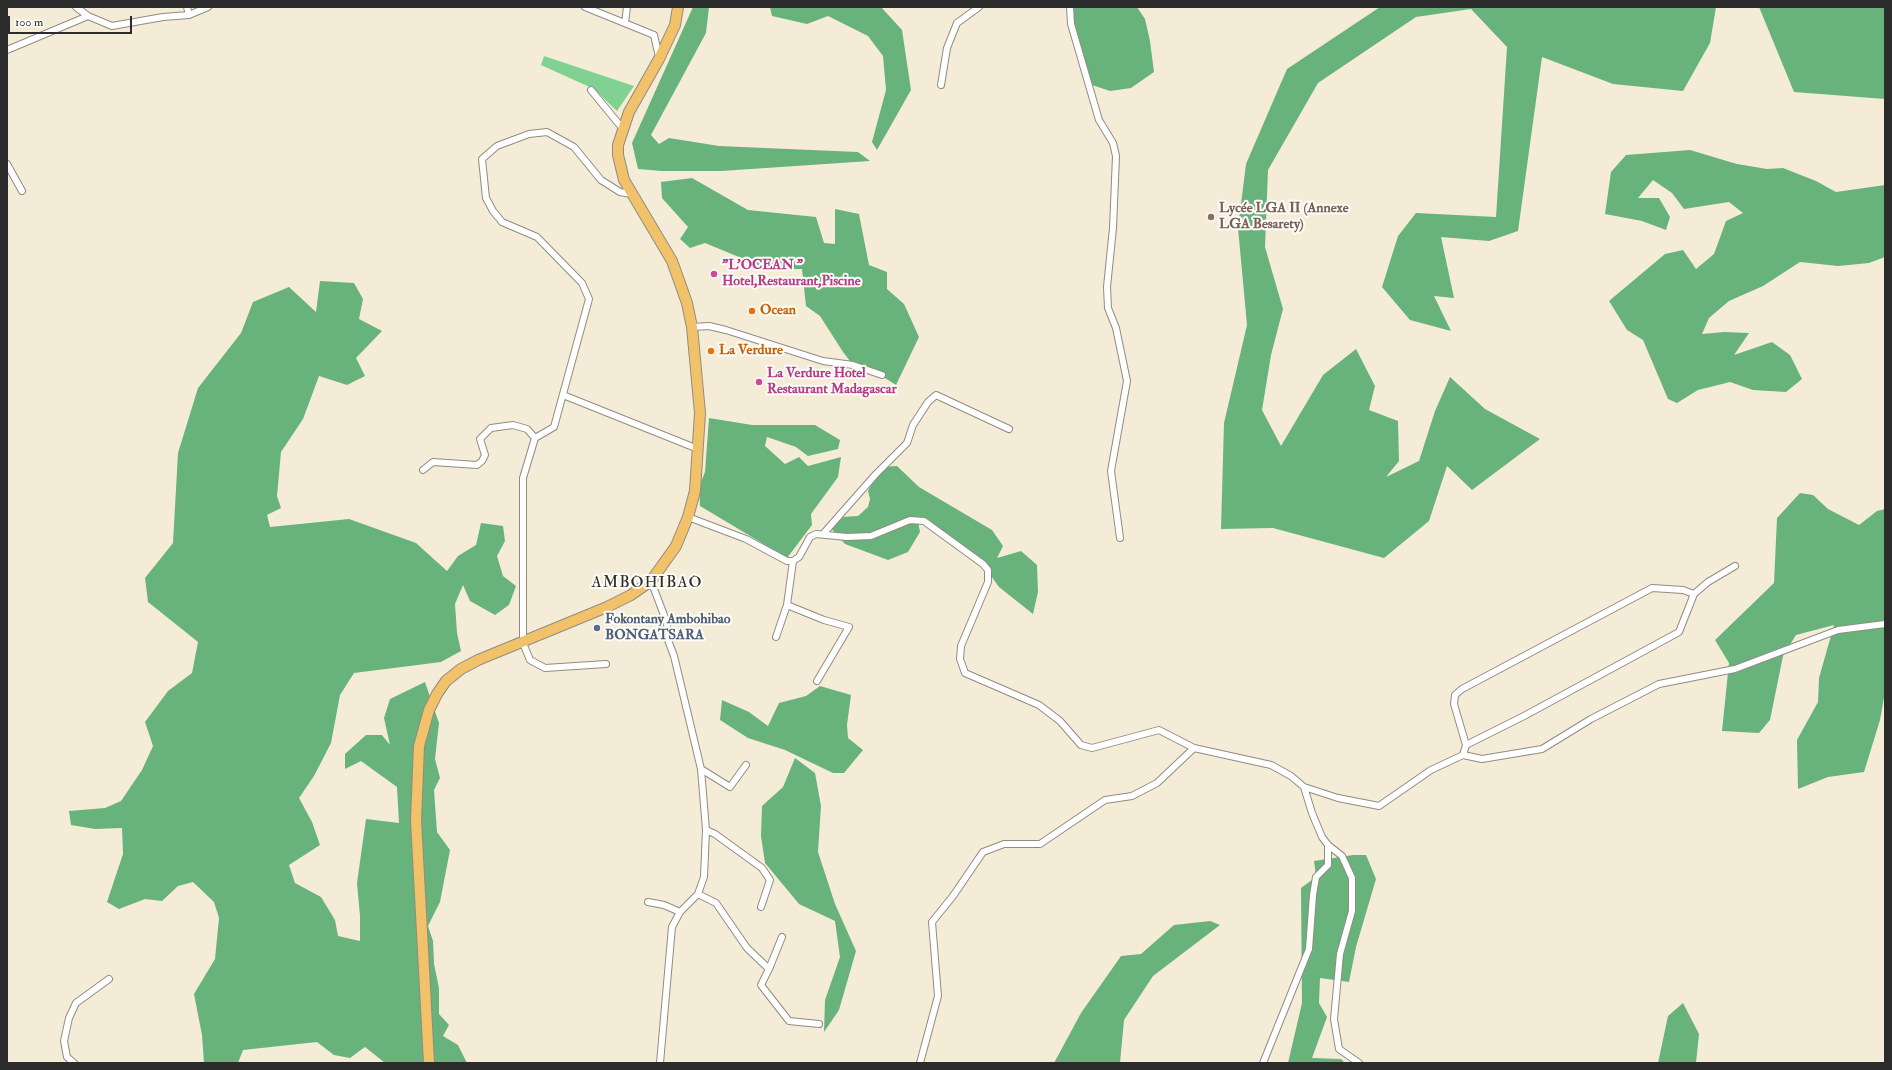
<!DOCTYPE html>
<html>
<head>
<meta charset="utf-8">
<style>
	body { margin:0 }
	#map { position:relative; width:1892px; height:1070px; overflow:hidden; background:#f5ecd8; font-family:"IM FELL Double Pica",serif }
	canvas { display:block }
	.frame { position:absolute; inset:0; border:8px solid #2b2b2b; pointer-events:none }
	.scale { position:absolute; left:8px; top:16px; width:124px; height:18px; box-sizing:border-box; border:2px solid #2b2b2b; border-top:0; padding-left:5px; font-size:12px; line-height:14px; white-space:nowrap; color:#2b2b2b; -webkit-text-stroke:3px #fdfcf7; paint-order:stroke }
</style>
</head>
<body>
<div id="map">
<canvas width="1892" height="1070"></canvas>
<div class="frame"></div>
<div class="scale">100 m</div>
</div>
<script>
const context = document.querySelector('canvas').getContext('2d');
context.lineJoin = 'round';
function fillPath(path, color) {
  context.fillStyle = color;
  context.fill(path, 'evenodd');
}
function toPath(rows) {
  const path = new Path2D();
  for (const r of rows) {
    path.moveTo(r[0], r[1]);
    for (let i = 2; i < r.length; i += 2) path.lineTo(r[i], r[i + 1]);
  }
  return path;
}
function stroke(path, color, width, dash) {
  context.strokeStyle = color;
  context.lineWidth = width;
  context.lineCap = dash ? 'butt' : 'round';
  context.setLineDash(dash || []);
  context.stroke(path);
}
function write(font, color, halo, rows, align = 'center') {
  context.font = font + ' "IM FELL Double Pica",serif';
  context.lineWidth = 4;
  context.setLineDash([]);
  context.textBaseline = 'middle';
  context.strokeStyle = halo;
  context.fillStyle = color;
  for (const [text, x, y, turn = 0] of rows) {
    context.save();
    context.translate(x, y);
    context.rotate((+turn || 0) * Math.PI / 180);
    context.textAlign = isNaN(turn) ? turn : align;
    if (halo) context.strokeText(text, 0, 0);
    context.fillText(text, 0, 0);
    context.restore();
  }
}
const green = toPath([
	[544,56,634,86,617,111,594,89,541,65]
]);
const forest = toPath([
	[693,7,709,7,706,33,651,135,659,144,669,138,719,146,858,152,870,161,721,171,662,171,638,169,632,143],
	[770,7,881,7,902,30,911,90,877,150,872,142,886,90,883,56,868,36,828,16,807,24,772,16],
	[1070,7,1137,7,1145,19,1150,41,1154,72,1131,88,1110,91,1089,84],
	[1380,7,1716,7,1710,43,1683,91,1613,84,1542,57,1518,231,1489,241,1441,237,1454,298,1434,296,1451,331,1410,320,1382,287,1398,236,1416,213,1496,217,1507,47,1471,9,1416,17,1318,83,1268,170,1265,247,1283,309,1271,355,1262,410,1281,446,1323,375,1356,349,1375,386,1369,410,1398,421,1399,461,1386,477,1419,461,1435,411,1450,377,1485,409,1540,439,1472,490,1447,466,1429,521,1384,558,1273,528,1221,529,1224,423,1247,325,1238,228,1246,164,1287,69],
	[1759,7,1885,7,1885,99,1794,92],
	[1690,150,1737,164,1767,169,1783,168,1816,181,1836,192,1885,185,1885,257,1869,263,1838,266,1800,262,1763,286,1729,301,1709,318,1702,334,1724,332,1749,333,1734,355,1772,342,1790,355,1802,379,1786,392,1753,390,1730,382,1698,390,1677,403,1668,399,1643,340,1627,330,1609,301,1665,254,1683,250,1696,269,1714,254,1726,221,1743,213,1729,202,1684,209,1672,193,1653,180,1638,198,1659,198,1670,217,1666,230,1642,221,1605,214,1611,172,1626,155],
	[692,178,748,210,816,217,824,243,835,244,835,209,859,214,869,265,887,272,887,289,904,304,919,337,896,385,877,373,853,365,843,352,820,316,806,306,802,269,768,269,705,243,690,248,680,239,688,227,662,198,661,182],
	[320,281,354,283,363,299,359,319,382,331,356,358,365,376,347,385,319,376,303,419,281,452,277,496,281,508,267,515,270,527,349,519,416,543,447,571,458,556,476,545,481,523,503,526,505,541,497,556,503,576,516,586,509,605,495,615,470,601,463,585,455,604,457,633,461,651,441,662,354,673,340,695,331,743,314,776,299,798,312,822,320,845,289,865,295,883,321,897,335,920,338,936,360,941,360,916,357,883,366,819,399,823,397,787,361,761,345,769,345,754,366,735,382,735,390,745,384,718,390,699,425,682,439,723,435,759,440,778,434,790,437,832,450,850,440,902,428,926,433,941,434,964,439,988,439,1014,449,1025,443,1036,458,1045,467,1063,385,1063,365,1047,350,1058,334,1055,317,1042,243,1050,238,1063,204,1063,202,1035,194,994,215,959,219,918,214,902,193,882,178,886,162,901,145,899,119,909,107,902,123,854,122,828,95,829,71,825,69,811,105,808,121,801,142,770,153,746,145,722,168,691,192,673,198,642,148,602,145,578,173,543,178,453,198,388,241,333,253,302,289,287,316,312],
	[709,418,752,425,815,425,840,440,838,449,808,456,796,447,767,437,765,446,785,464,799,457,808,466,841,457,838,477,811,514,812,525,787,558,700,506,699,487,705,472],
	[897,466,919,487,992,530,1003,546,997,558,1021,551,1037,565,1038,592,1033,614,999,587,986,569,917,516,920,532,908,552,888,560,845,544,828,525,842,517,858,516,868,507,870,499,868,491,880,467],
	[1800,493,1813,495,1828,509,1859,525,1877,511,1885,509,1885,692,1880,720,1864,772,1828,777,1798,789,1797,740,1818,702,1819,678,1834,625,1796,635,1783,656,1770,720,1759,733,1722,731,1729,663,1715,640,1774,583,1777,518],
	[820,686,851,695,847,725,848,738,863,750,844,773,833,773,785,750,748,738,720,720,722,700,749,712,768,726,779,703,806,696],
	[795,758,815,773,821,806,818,852,835,904,856,951,839,1010,824,1032,825,1000,840,957,835,921,799,904,765,863,761,836,762,806,783,787],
	[1353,855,1366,855,1376,879,1356,947,1349,982,1320,978,1319,1003,1327,1017,1312,1058,1341,1059,1345,1063,1288,1063,1302,1003,1301,888,1316,877,1314,861],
	[1210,921,1220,925,1153,976,1124,1020,1120,1063,1054,1063,1081,1013,1121,956,1141,954,1174,925],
	[1683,1003,1699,1034,1696,1063,1658,1063,1668,1016]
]);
const minor = toPath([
	[76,7,88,16,112,26,163,17,189,15,208,7],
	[187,7,189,15],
	[585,7,654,35,659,57],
	[1070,7,1071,24,1099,120,1113,143,1116,156,1113,228,1107,287,1108,308,1116,328,1127,381,1111,471,1120,538],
	[625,23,627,7],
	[7,50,88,16],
	[941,85,947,48,957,23,979,7],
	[591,90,623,129],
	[7,164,22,191],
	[692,327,709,326,726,330,823,361,853,365,882,375],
	[563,395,698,449],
	[423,470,433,462,477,465,482,461,485,455,480,439,491,428,513,425,527,429,535,438],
	[688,517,746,539,787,561,793,561,799,557,810,537,816,534,847,537,871,536,910,520,924,521,983,564,988,570,988,582,961,646,960,659,965,673,1039,705,1060,721,1081,745,1092,748,1159,730,1194,748,1271,765,1291,776,1304,787,1312,813,1322,837,1328,845,1342,856,1352,878,1352,911,1340,954,1334,1019,1339,1049,1359,1063],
	[823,534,876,474,907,443,913,425,928,402,936,395,1009,429],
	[651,581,667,623,668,640,674,656,701,769,706,830,704,877,698,894,680,912,672,927,660,1063],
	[787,605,824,620,849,627,817,681],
	[776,637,787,605,793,561],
	[606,664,545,668,530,660,523,643,523,478,535,438,554,427,589,299,582,283,537,237,502,222,493,211,486,198,482,159,497,146,529,134,547,132,574,147,601,180,620,192,631,194],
	[1466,745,1524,716,1679,632,1694,594,1708,582,1735,566],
	[1463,755,1466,745,1454,704,1455,695,1462,689,1652,588,1683,590,1694,594],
	[701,769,730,787,746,765],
	[1304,787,1338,798,1379,806,1431,770,1463,755,1482,759,1542,749,1591,719,1659,684,1735,669,1838,630,1885,624],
	[706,830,715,834,762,868,770,880,761,907],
	[698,894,716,903,747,948,769,969,761,985,789,1021,819,1024],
	[648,902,664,905,680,912],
	[769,969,782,937],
	[74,1063,67,1057,64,1041,69,1018,76,1003,109,979],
	[920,1063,938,996,932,922,953,896,983,852,1004,844,1040,844,1105,800,1132,796,1157,783,1194,748],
	[1263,1063,1309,949,1313,895,1316,877,1328,865,1328,845]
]);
const primary = toPath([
	[429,1063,416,820,419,746,429,710,437,694,446,681,461,669,478,660,607,607,631,595,651,581,676,546,688,517,695,491,700,413,692,327,687,303,672,261,624,180,618,155,618,145,629,112,659,59,675,25,678,7]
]);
const markers = [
	[1211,217,4,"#8d6e63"],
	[714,274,4,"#d1479c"],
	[752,311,4,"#e8710a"],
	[711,351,4,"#e8710a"],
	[759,382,4,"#d1479c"],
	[597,628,4,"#5c6f8a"]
];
const educationNames = [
	["Lycée LGA II (Annexe",1219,209],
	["LGA Besarety)",1219,225]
];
const hotelNames = [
	["\"L'OCEAN \"",722,266],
	["Hotel,Restaurant,Piscine",722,282],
	["La Verdure Hotel",767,374],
	["Restaurant Madagascar",767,390]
];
const foodNames = [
	["Ocean",760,311],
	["La Verdure",719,351]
];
const serviceNames = [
	["Fokontany Ambohibao",605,620],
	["BONGATSARA",605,636]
];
const quarterNames = [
	["AMBOHIBAO",647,584]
];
fillPath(green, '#80d192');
fillPath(forest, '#68b37c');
stroke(minor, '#908c82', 8);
stroke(primary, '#908c82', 12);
stroke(minor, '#fff', 6);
stroke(primary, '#f2c26a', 10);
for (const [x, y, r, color] of markers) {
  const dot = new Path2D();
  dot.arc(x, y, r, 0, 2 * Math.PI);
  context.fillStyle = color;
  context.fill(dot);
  stroke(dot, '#fdfcf7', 1.5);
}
write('bold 14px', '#785e54', '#fdfcf7', educationNames, 'left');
write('bold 14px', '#b23c85', '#fdfcf7', hotelNames, 'left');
write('bold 14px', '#c56008', '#fdfcf7', foodNames, 'left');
write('bold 14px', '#4e5e75', '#fdfcf7', serviceNames, 'left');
context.letterSpacing = '1px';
write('16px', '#2b2b2b', '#fdfcf7', quarterNames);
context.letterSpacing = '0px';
</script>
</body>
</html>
